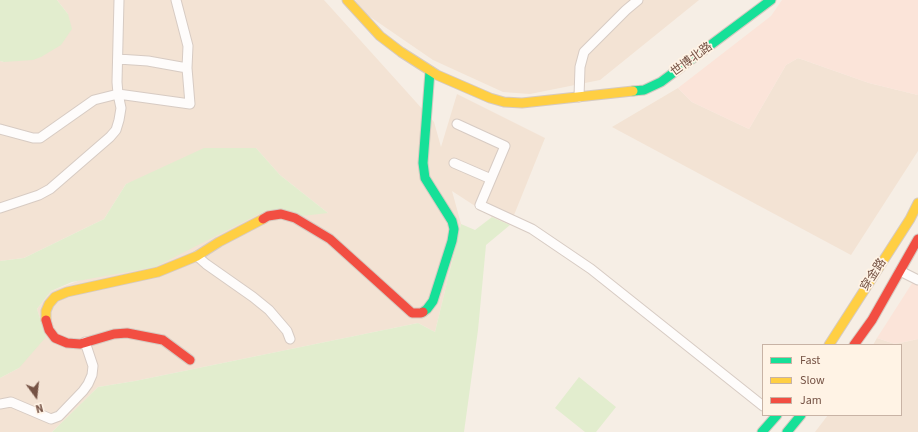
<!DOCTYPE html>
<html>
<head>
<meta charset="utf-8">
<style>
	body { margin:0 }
	#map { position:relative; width:918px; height:432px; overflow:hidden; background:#f6eee5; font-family:"Source Sans 3",sans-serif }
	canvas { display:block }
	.legend { position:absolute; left:762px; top:344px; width:140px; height:72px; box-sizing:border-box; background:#fff3e5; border:1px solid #c8b3a5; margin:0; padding:5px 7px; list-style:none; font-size:12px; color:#755244 }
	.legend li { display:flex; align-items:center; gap:8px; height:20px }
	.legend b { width:20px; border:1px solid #c8b3a5 }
	.north { position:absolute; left:16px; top:376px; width:40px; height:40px; -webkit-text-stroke:3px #fff3e5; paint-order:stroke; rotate:165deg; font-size:11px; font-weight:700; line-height:16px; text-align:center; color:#755244 }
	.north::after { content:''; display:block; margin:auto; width:14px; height:18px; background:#755244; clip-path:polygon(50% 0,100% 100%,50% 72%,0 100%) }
</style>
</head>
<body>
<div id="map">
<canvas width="918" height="432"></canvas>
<ul class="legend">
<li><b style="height:5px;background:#16e098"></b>Fast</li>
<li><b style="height:5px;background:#ffcf43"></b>Slow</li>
<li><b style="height:5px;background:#f24e42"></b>Jam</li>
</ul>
<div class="north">N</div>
</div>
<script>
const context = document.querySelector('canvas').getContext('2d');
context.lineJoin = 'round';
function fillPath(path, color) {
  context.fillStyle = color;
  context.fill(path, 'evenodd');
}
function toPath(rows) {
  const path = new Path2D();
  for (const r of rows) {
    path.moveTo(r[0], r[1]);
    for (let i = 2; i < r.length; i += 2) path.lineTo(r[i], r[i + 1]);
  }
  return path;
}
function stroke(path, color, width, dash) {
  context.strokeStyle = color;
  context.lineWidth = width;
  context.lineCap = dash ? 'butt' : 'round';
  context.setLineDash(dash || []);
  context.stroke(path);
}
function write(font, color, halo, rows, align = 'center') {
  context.font = font + ' "Source Sans 3","Noto Sans SC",sans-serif';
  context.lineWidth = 3.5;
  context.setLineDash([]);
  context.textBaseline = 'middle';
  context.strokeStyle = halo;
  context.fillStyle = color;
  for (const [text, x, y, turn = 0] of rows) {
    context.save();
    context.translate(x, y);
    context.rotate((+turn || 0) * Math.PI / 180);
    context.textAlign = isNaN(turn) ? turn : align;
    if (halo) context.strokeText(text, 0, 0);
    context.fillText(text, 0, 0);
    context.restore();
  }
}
const residential = toPath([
	[57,0,324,0,434,122,441,147,457,94,545,138,510,225,492,217,452,191,461,224,435,332,418,323,135,381,98,387,52,432,0,432,0,378,19,368,40,319,37,309,51,291,267,210,328,213,280,175,256,148,126,184,104,219,24,258,0,261,0,61,4,62,68,14],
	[355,0,699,0,600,80,530,94,503,92,433,60,366,14],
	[798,58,869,83,918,95,918,151,851,255,612,127,678,88,692,102,749,129,786,65],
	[877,338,895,344,918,339,918,432,815,432,828,415,901,415,901,345,873,345]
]);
const commercial = toPath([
	[782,0,918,0,918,95,869,83,798,58,786,65,749,129,692,102,678,88,771,16],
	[918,274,918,339,895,344,877,338]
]);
const green = toPath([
	[0,0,57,0,68,14,72,29,61,45,41,57,33,60,4,62,0,61],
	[204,148,256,148,280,175,328,213,302,216,267,210,155,267,72,282,51,291,37,309,46,337,19,368,0,378,0,261,24,258,104,219,126,184],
	[492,217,510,225,486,245,478,330,464,432,52,432,98,387,135,381,418,323,435,332,461,224,475,230],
	[579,377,616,407,596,432,585,432,555,408]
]);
const street = toPath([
	[118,59,148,61,187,68],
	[579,97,580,67,584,52,626,10,638,0],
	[457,124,505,146,480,205,532,229,591,269,763,406],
	[0,129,33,138,40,138,94,100,118,94,190,104,187,68,188,46,176,0],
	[454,163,491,179],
	[0,208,39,195,50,189,110,137,116,130,119,120,121,108,118,94,117,82,119,0],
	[197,256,206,264,253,297,269,310,287,331,290,339],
	[900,271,918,280],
	[0,404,11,402,51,419,59,416,83,391,88,384,92,375,93,366,85,342]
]);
const fast = toPath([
	[633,91,644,90,661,82,771,0],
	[423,312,427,309,433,301,452,241,454,229,452,221,425,178,423,163,430,71],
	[762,432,777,415],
	[787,432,801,415]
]);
const slow = toPath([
	[347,0,380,36,401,52,437,75,490,98,504,102,522,103,633,91],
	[46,320,46,311,49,304,55,297,67,292,158,272,197,256,219,242,263,219],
	[829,345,910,219,918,203]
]);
const jam = toPath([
	[263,219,268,216,281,214,295,218,330,239,412,313,421,313,423,312],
	[46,320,49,330,55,338,67,343,80,344,114,334,127,333,163,340,190,360],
	[854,345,872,320,918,239]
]);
const streetNames = [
	["世博北路",692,60,-36],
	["穿金路",874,275,-57]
];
fillPath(residential, '#f3e3d4');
fillPath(commercial, '#fbe4d9');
fillPath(green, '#e2edce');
stroke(street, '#d7cbc3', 11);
stroke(fast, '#d6cac1', 11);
stroke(slow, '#d6cac1', 11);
stroke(jam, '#d6cac1', 11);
stroke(street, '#fefcfb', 9);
stroke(fast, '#16e098', 9);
stroke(slow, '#ffcf43', 9);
stroke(jam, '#f24e42', 9);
write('12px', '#755244', '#fff3e5', streetNames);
</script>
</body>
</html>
